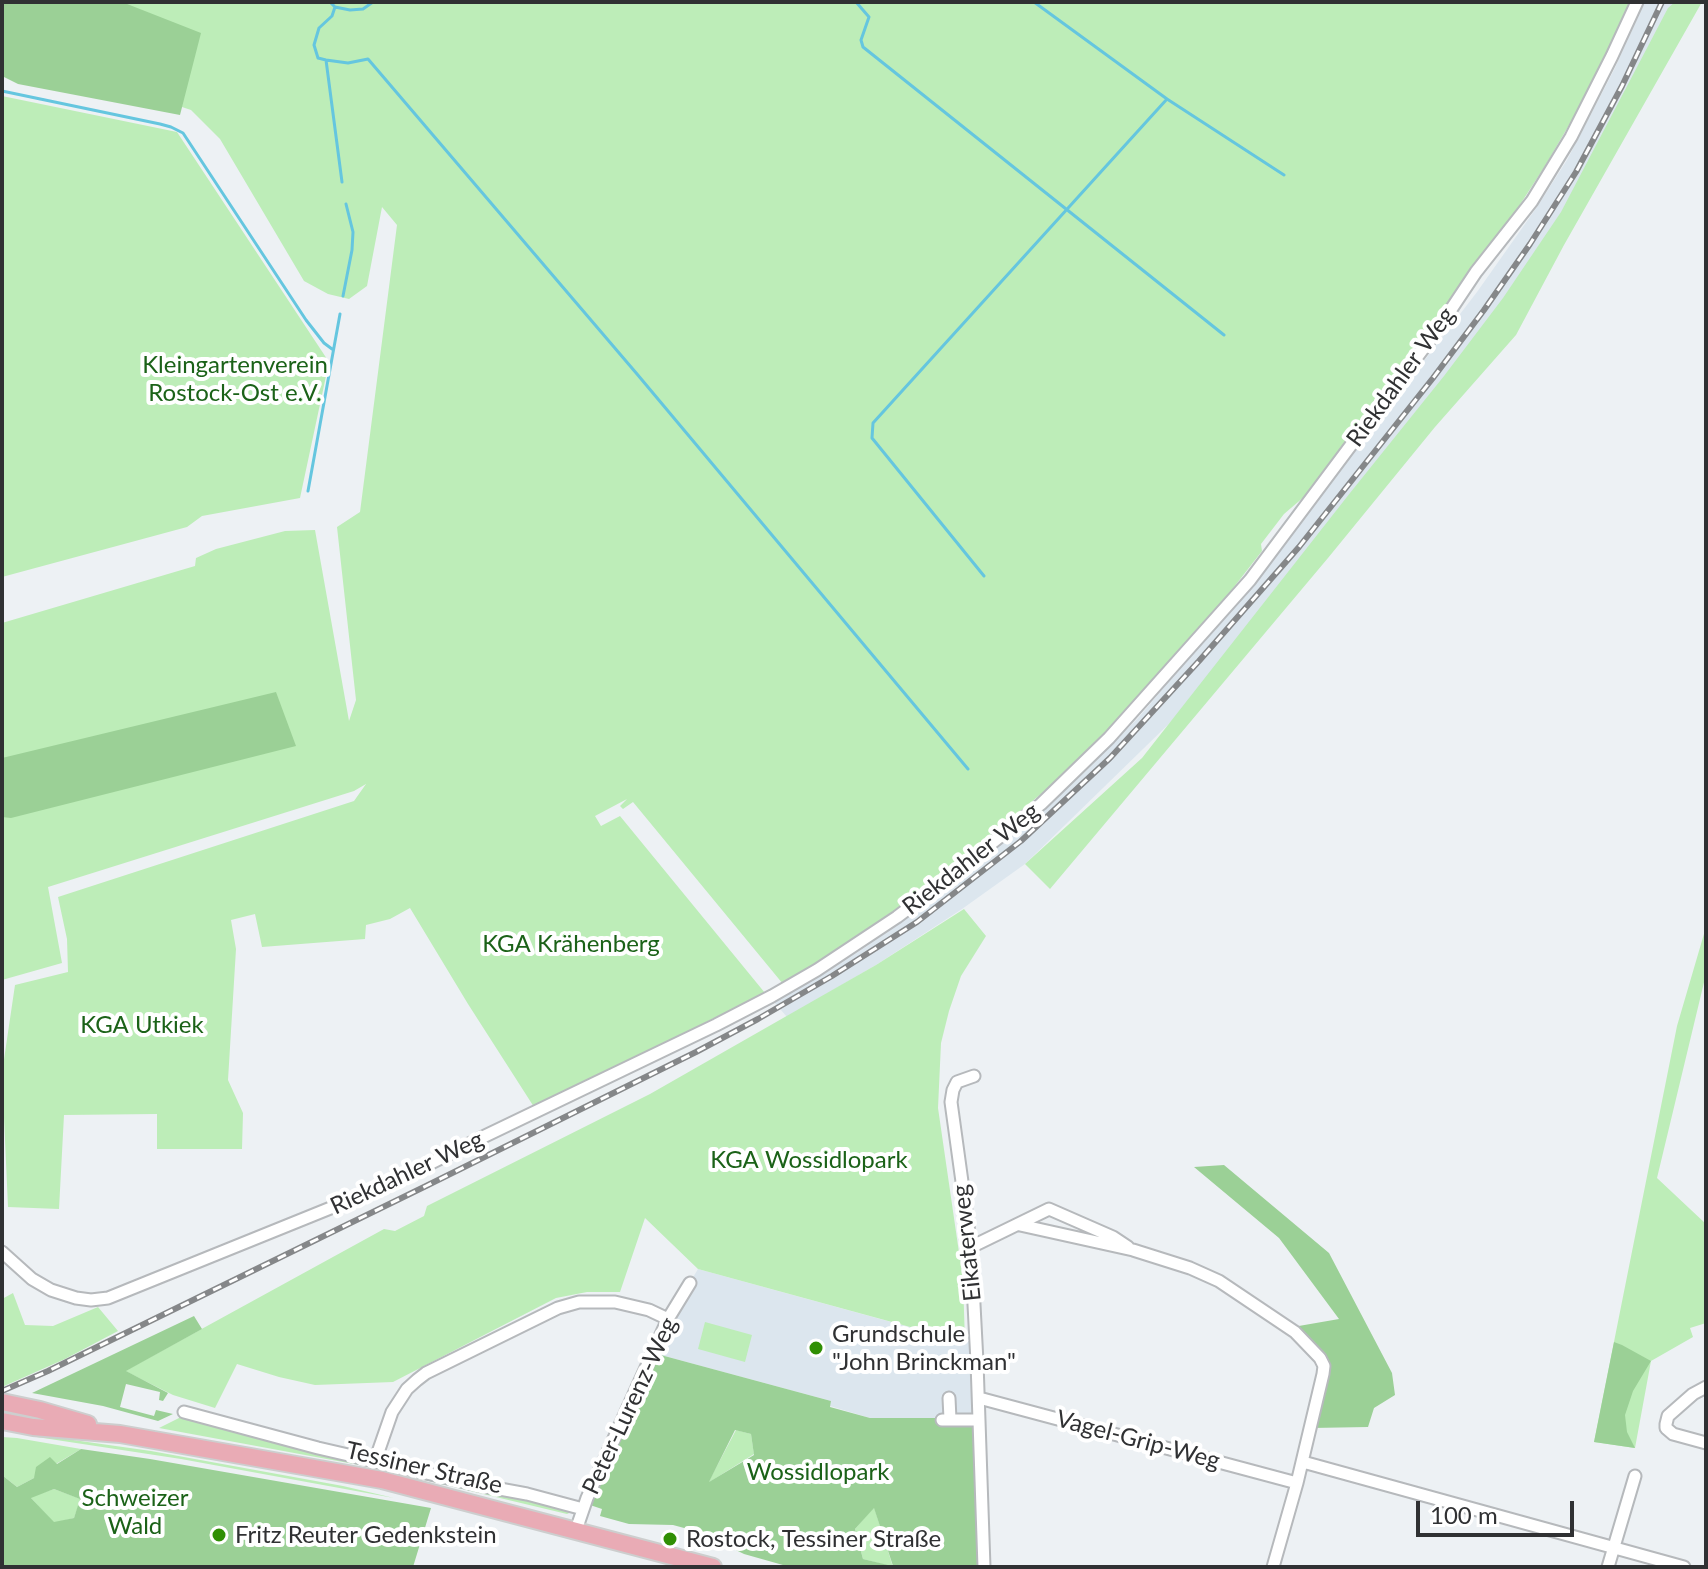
<!DOCTYPE html>
<html>
<head>
<meta charset="utf-8">
<style>
	body { margin:0 }
	#map { position:relative; width:1708px; height:1569px; overflow:hidden; background:#edf1f4; font-family:Lato,sans-serif }
	canvas { display:block }
	.frame { position:absolute; inset:0; border:4px solid #303133; pointer-events:none }
	.scale { position:absolute; left:1416px; top:1501px; width:158px; height:36px; box-sizing:border-box; border:4px solid #303133; border-top:0; padding-left:10px; font-size:24px; line-height:28px; white-space:nowrap; color:#303133; -webkit-text-stroke:6px #fff; paint-order:stroke }
</style>
</head>
<body>
<div id="map">
<canvas width="1708" height="1569"></canvas>
<div class="frame"></div>
<div class="scale">100 m</div>
</div>
<script>
const context = document.querySelector('canvas').getContext('2d');
context.lineJoin = 'round';
function fillPath(path, color) {
  context.fillStyle = color;
  context.fill(path, 'evenodd');
}
function toPath(rows) {
  const path = new Path2D();
  for (const r of rows) {
    path.moveTo(r[0], r[1]);
    for (let i = 2; i < r.length; i += 2) path.lineTo(r[i], r[i + 1]);
  }
  return path;
}
function stroke(path, color, width, dash) {
  context.strokeStyle = color;
  context.lineWidth = width;
  context.lineCap = dash ? 'butt' : 'round';
  context.setLineDash(dash || []);
  context.stroke(path);
}
function write(font, color, halo, rows, align = 'center') {
  context.font = font + ' Lato,sans-serif';
  context.lineWidth = 8;
  context.setLineDash([]);
  context.textBaseline = 'middle';
  context.strokeStyle = halo;
  context.fillStyle = color;
  for (const [text, x, y, turn = 0] of rows) {
    context.save();
    context.translate(x, y);
    context.rotate((+turn || 0) * Math.PI / 180);
    context.textAlign = isNaN(turn) ? turn : align;
    if (halo) context.strokeText(text, 0, 0);
    context.fillText(text, 0, 0);
    context.restore();
  }
}
const built = toPath([
	[1645,2,1679,2,1532,269,1182,711,1025,864,962,909,876,965,787,1017,774,1002,829,971,867,946,952,885,1087,770,1139,717,1253,582,1293,531,1477,292,1537,207,1567,160,1614,70],
	[698,1269,964,1342,976,1340,976,1418,870,1418,830,1406,831,1401,653,1353,668,1319]
]);
const green = toPath([
	[2,2,1625,2,1629,5,1611,48,1589,91,1545,166,1510,220,1469,271,1453,297,1328,467,1305,496,1284,514,1261,544,1262,551,1220,605,1116,721,1049,787,1003,826,958,859,906,904,783,984,633,802,623,809,620,806,627,799,595,816,601,826,620,816,765,993,534,1107,468,1004,410,908,390,919,366,925,365,939,262,947,255,914,231,920,236,949,228,1080,243,1113,242,1149,157,1149,157,1114,64,1115,59,1209,8,1207,2,1073,15,985,68,972,67,939,58,897,354,801,366,784,354,791,48,887,62,963,2,980,2,623,195,566,196,558,216,549,285,531,315,530,349,721,356,700,337,527,360,512,397,225,382,207,367,286,349,299,328,294,304,281,220,139,191,110,149,96],
	[1675,2,1702,2,1564,245,1516,335,1435,427,1328,558,1050,889,1025,864,1142,758,1350,493,1444,376,1503,298,1561,212,1668,8],
	[2,96,177,132,329,362,300,498,202,516,187,527,2,577],
	[964,909,986,936,961,976,949,1011,941,1043,938,1108,963,1280,965,1342,698,1269,645,1218,620,1292,587,1292,556,1298,393,1382,315,1385,279,1377,237,1364,215,1408,173,1395,125,1371,384,1229,395,1231,424,1216,427,1206,650,1094,876,965],
	[1706,927,1706,974,1657,1178,1706,1224,1706,1323,1690,1328,1693,1337,1651,1361,1635,1448,1594,1442,1677,1026],
	[13,1293,25,1325,53,1326,98,1307,118,1331,65,1359,2,1387,2,1299],
	[705,1322,752,1335,745,1362,698,1349],
	[183,1416,567,1506,574,1511,567,1514,370,1467,159,1428],
	[736,1430,751,1434,754,1454,708,1483],
	[31,1434,151,1451,343,1486,394,1498,181,1459,30,1436],
	[2,1437,17,1438,81,1449,56,1464,50,1458,34,1478,17,1487,2,1475],
	[54,1489,81,1499,74,1518,54,1523,30,1497],
	[874,1507,893,1567,863,1559,855,1529]
]);
const forest = toPath([
	[2,2,122,2,201,33,180,115,18,84,2,76],
	[276,692,296,746,11,818,2,817,2,758],
	[1224,1165,1329,1253,1392,1373,1395,1395,1374,1408,1368,1427,1311,1428,1324,1366,1293,1327,1339,1319,1279,1238,1194,1167],
	[194,1316,202,1329,126,1371,168,1393,163,1401,159,1400,160,1392,126,1384,120,1407,154,1416,156,1410,173,1414,158,1421,103,1406,32,1393],
	[1614,1342,1622,1345,1651,1361,1633,1391,1625,1415,1627,1432,1635,1448,1594,1442],
	[657,1354,831,1401,830,1407,870,1418,976,1418,980,1567,790,1567,744,1554,699,1532,673,1525,629,1524,600,1516,602,1509,587,1504],
	[735,1430,751,1434,754,1455,709,1482],
	[874,1508,893,1566,892,1566,863,1559,855,1529],
	[81,1449,150,1459,431,1508,413,1567,2,1567,2,1475,17,1487,34,1478,36,1467,50,1457,57,1464],
	[54,1489,80,1499,74,1518,54,1522,31,1498]
]);
const stream = toPath([
	[330,2,335,7,350,10,363,9,373,2],
	[856,2,869,17,861,40,863,47,1224,335],
	[335,7,332,16,319,28,314,45,318,58,326,60,348,63,368,59,637,374,968,769],
	[326,60,342,182],
	[2,91,160,124,171,127,183,133,306,320,324,343,332,349],
	[1167,99,1284,175],
	[343,296,352,250,353,232,346,204],
	[308,491,340,314],
	[984,576,872,438,873,423,1167,99,1034,2]
]);
const minor = toPath([
	[974,1076,957,1082,953,1090,951,1102,971,1247,977,1362,984,1567],
	[1020,1225,1133,1250,1190,1268,1219,1281,1295,1332,1320,1358,1324,1366,1323,1374,1297,1483,1273,1567],
	[971,1247,1049,1209,1113,1237,1128,1247],
	[2,1252,32,1279,51,1290,76,1298,91,1300,108,1298,385,1186,485,1136,716,1025,772,996,817,970,897,917,938,886,1041,804,1109,738,1250,580,1438,329,1476,272,1532,201,1571,137,1612,56,1637,2],
	[948,1363,977,1362],
	[1706,1387,1693,1394,1668,1416,1666,1424,1666,1428,1673,1434,1706,1443],
	[949,1398,950,1419],
	[979,1398,1297,1483],
	[184,1412,318,1448,478,1485,527,1494,583,1509],
	[942,1420,979,1420],
	[375,1461,392,1412,407,1389,417,1380,426,1373,558,1308,579,1302,615,1302,649,1310,668,1319],
	[1303,1462,1684,1567],
	[576,1530,587,1498,668,1319,690,1283],
	[1608,1567,1635,1476]
]);
const primary = toPath([
	[2,1402,40,1410,88,1424],
	[2,1421,33,1427,120,1434,382,1480,713,1567]
]);
const rail = toPath([
	[2,1391,48,1371,426,1186,696,1052,758,1019,832,976,917,922,1021,841,1110,758,1199,661,1299,547,1433,378,1484,310,1530,244,1576,172,1622,86,1662,2]
]);
const markers = [
	[816,1348,8,"#308f04"],
	[219,1535,8,"#308f04"],
	[670,1539,8,"#308f04"]
];
const parkNames = [
	["Kleingartenverein",235,365],
	["Rostock-Ost e.V.",235,393],
	["KGA Krähenberg",571,944],
	["KGA Utkiek",142,1025],
	["KGA Wossidlopark",809,1160],
	["Wossidlopark",818,1472],
	["Schweizer",135,1498],
	["Wald",135,1526]
];
const streetNames = [
	["Riekdahler Weg",1401,377,-54],
	["Riekdahler Weg",971,859,-38],
	["Riekdahler Weg",407,1173,-25],
	["Eikaterweg",967,1243,-96],
	["Peter-Lurenz-Weg",630,1406,-65],
	["Vagel-Grip-Weg",1138,1440,15],
	["Tessiner Straße",424,1468,13]
];
const poiNames = [
	["Grundschule",832,1334],
	["\"John Brinckman\"",832,1362],
	["Fritz Reuter Gedenkstein",235,1535],
	["Rostock, Tessiner Straße",686,1539]
];
fillPath(built, '#dce6ee');
fillPath(green, '#bdedb8');
fillPath(forest, '#9bd096');
stroke(stream, '#65c6df', 3);
stroke(minor, '#b6b9bc', 15);
stroke(primary, '#cdcece', 20);
stroke(minor, '#fff', 11);
stroke(primary, '#e9abb5', 16);
stroke(rail, '#858789', 6);
stroke(rail, '#fff', 3, [9]);
for (const [x, y, r, color] of markers) {
  const dot = new Path2D();
  dot.arc(x, y, r, 0, 2 * Math.PI);
  context.fillStyle = color;
  context.fill(dot);
  stroke(dot, '#fff', 3);
}
write('24px', '#1b6218', '#fff', parkNames);
write('24px', '#303133', '#fff', streetNames);
write('24px', '#303133', '#fff', poiNames, 'left');
</script>
</body>
</html>
